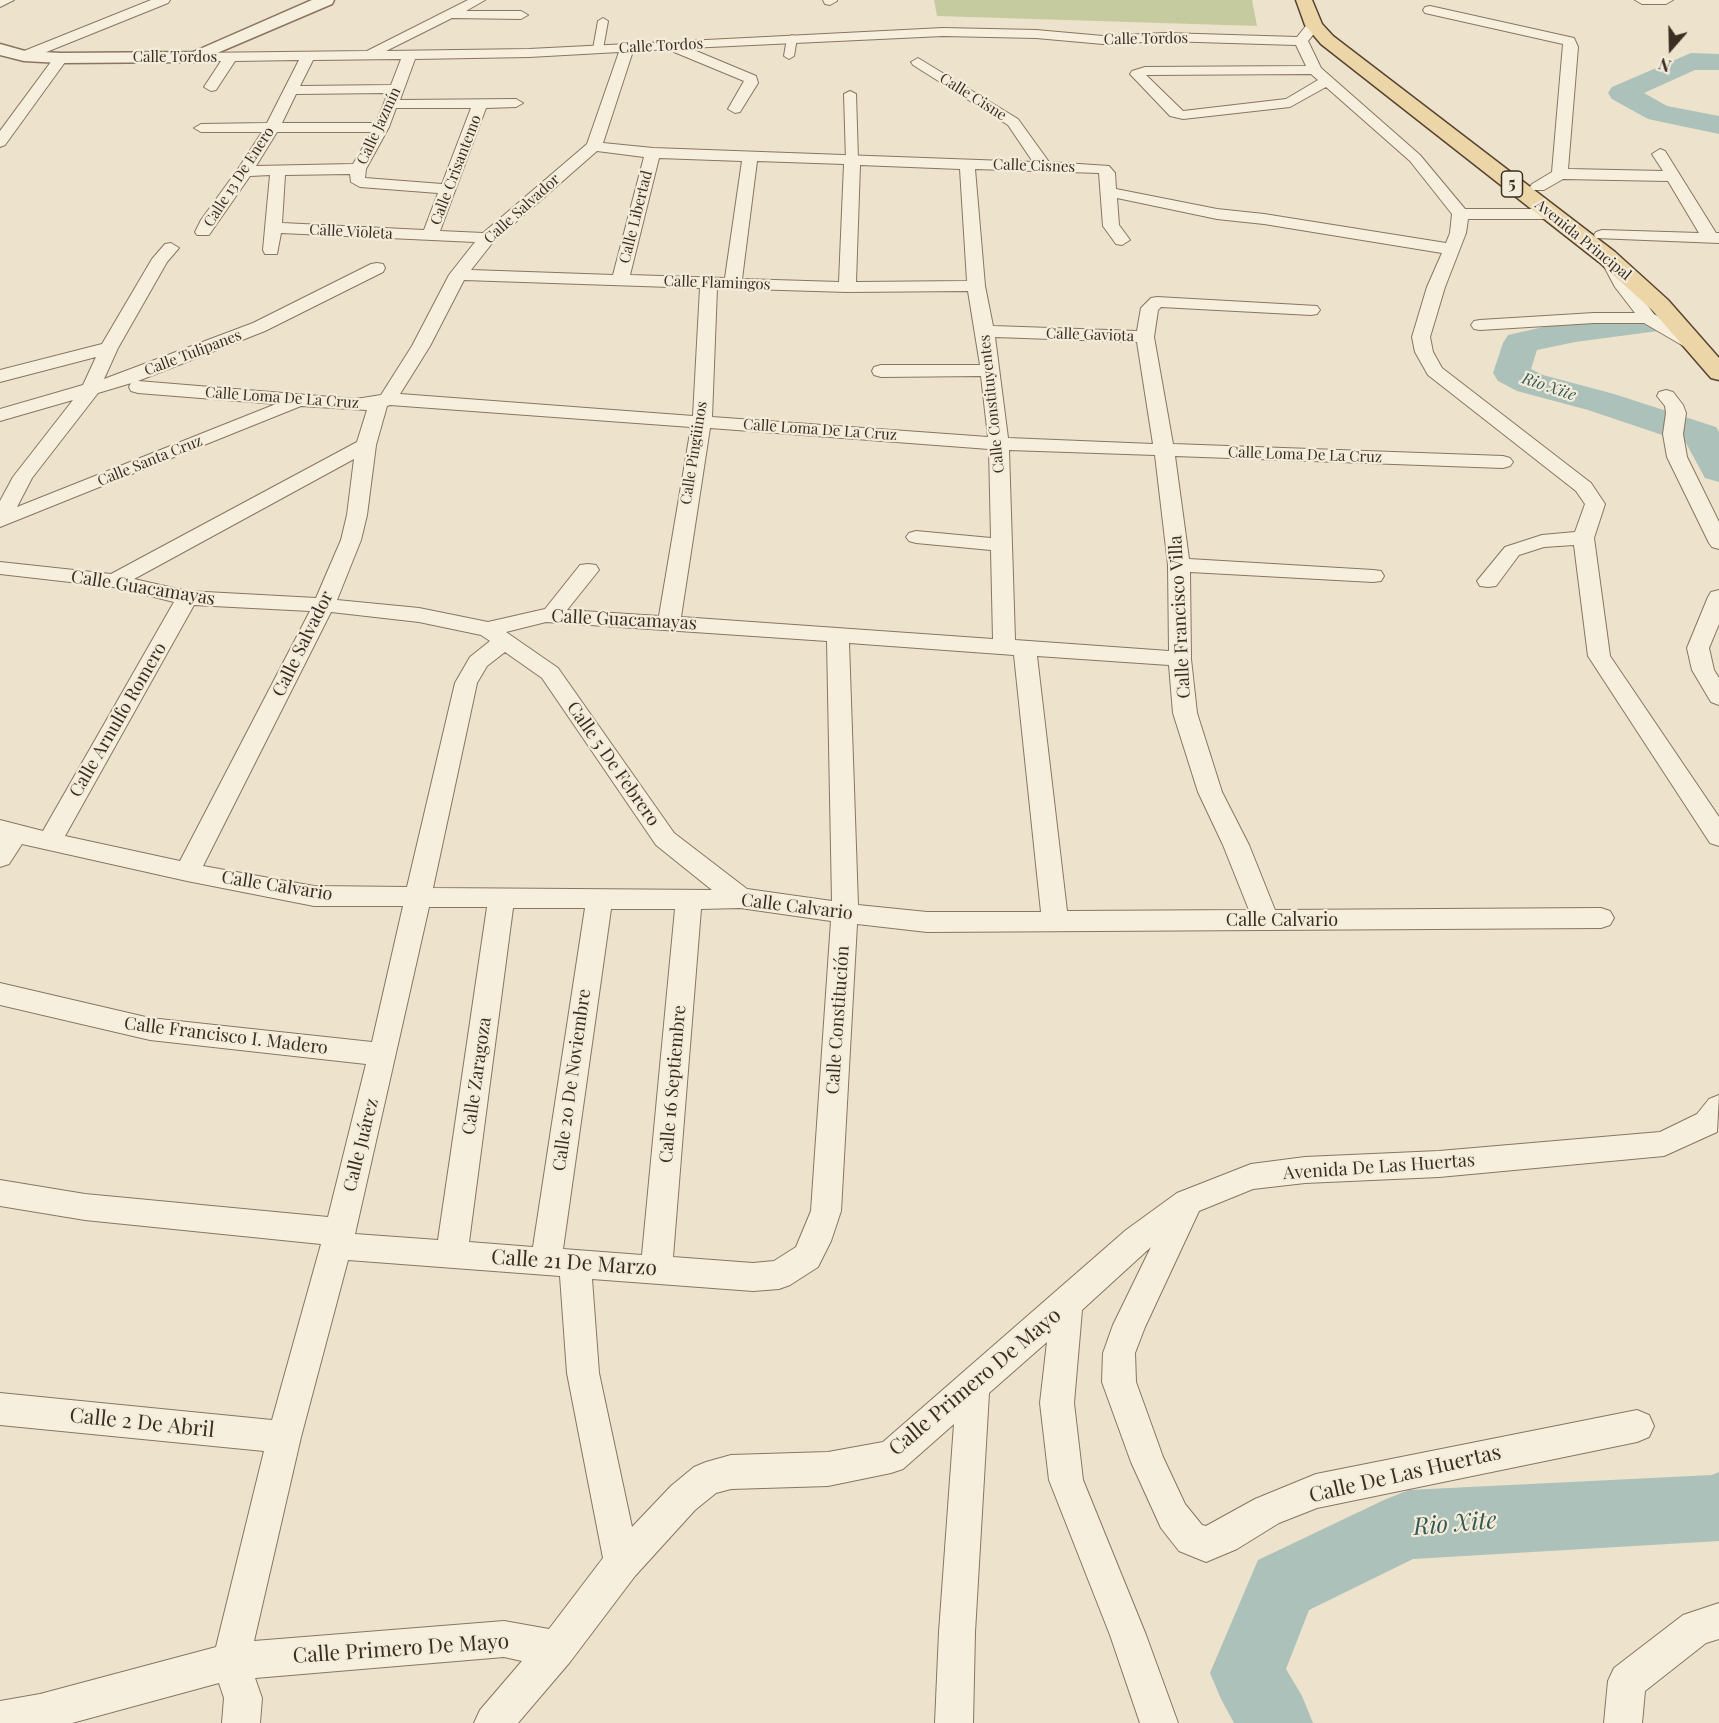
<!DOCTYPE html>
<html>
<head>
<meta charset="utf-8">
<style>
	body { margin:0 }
	#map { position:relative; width:1719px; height:1723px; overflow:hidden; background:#ede2cb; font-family:"Playfair Display",serif }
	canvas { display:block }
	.north { position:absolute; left:1641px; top:18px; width:60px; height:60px; -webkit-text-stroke:4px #f4ecda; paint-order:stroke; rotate:200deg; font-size:16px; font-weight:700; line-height:24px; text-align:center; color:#3a2d22 }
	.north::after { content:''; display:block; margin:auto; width:21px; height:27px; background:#3a2d22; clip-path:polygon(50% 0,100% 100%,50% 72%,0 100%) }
</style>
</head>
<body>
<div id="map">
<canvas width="1719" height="1723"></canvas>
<div class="north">N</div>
</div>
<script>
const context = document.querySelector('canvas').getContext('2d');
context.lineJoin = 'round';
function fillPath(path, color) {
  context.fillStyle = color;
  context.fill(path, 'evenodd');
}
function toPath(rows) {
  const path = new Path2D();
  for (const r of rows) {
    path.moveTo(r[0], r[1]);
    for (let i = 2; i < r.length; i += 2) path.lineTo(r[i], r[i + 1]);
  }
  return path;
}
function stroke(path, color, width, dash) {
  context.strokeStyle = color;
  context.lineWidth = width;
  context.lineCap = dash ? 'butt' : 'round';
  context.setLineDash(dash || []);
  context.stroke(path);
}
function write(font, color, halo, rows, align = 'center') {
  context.font = font + ' "Playfair Display",serif';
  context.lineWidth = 4.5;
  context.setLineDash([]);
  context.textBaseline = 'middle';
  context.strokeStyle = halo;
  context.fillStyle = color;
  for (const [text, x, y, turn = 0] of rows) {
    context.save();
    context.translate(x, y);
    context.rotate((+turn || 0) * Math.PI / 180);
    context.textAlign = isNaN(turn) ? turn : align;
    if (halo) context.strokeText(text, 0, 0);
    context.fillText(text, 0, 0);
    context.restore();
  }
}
const green = toPath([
	[934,0,1252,0,1257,26,937,16]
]);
const river = toPath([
	[1691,53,1719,54,1719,70,1695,70,1644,93,1667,106,1719,116,1719,134,1648,119,1612,99,1608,93,1612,87,1691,53],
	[1645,312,1658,315,1663,323,1658,331,1575,342,1537,350,1531,369,1543,375,1614,394,1716,427,1719,432,1719,482,1705,478,1686,443,1588,410,1517,391,1498,381,1493,373,1503,343,1508,335,1575,320,1645,312],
	[1719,1472,1719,1541,1413,1559,1309,1610,1286,1669,1302,1696,1313,1723,1234,1723,1221,1699,1210,1673,1258,1560,1384,1500,1409,1490,1712,1475,1719,1472]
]);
const pedestrian = toPath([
	[603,18,608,21,603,49,598,52,593,49,598,21,603,18],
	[792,35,797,38,794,56,789,59,784,56,787,38,792,35],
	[850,91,856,94,858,160,852,164,846,160,844,94,850,91]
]);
const minor = toPath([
	[0,0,14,0,0,7,0,0],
	[151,0,170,0,168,3,29,59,19,59,17,56,19,53,151,0],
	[468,0,485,0,466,11,521,11,528,15,521,19,452,18,386,51,529,49,943,28,1036,30,1103,36,1165,33,1297,37,1309,22,1314,21,1321,25,1308,41,1321,68,1420,155,1465,209,1552,209,1560,214,1552,219,1468,219,1466,233,1445,287,1430,337,1433,352,1442,368,1591,483,1605,504,1594,538,1610,656,1719,817,1719,846,1710,843,1588,656,1574,545,1544,547,1519,555,1496,586,1488,587,1480,586,1477,581,1505,547,1542,535,1575,532,1585,504,1576,491,1428,375,1415,352,1412,337,1427,287,1442,253,1264,224,1217,219,1117,198,1119,225,1130,240,1122,245,1116,244,1103,226,1099,173,975,169,985,286,993,326,1137,331,1141,308,1151,298,1157,297,1317,306,1320,310,1317,314,1311,315,1161,307,1158,310,1154,337,1173,444,1503,456,1510,458,1513,462,1510,466,1503,468,1175,456,1189,559,1373,570,1381,571,1384,576,1381,581,1373,582,1190,572,1191,659,1197,713,1222,792,1249,845,1275,910,1601,908,1610,911,1614,918,1610,925,1601,928,927,932,857,924,841,1211,831,1241,818,1267,790,1285,779,1289,753,1291,592,1279,599,1373,632,1527,671,1486,694,1467,706,1462,731,1455,828,1452,883,1442,1126,1230,1177,1193,1251,1164,1305,1157,1439,1151,1660,1132,1697,1114,1709,1099,1719,1095,1717,1132,1664,1156,1439,1177,1305,1183,1253,1189,1199,1211,1145,1327,1135,1353,1136,1382,1163,1457,1185,1504,1202,1525,1206,1526,1255,1499,1316,1474,1637,1410,1649,1415,1654,1426,1649,1437,1637,1442,1317,1508,1279,1523,1237,1549,1206,1562,1179,1551,1161,1528,1131,1462,1102,1382,1103,1353,1113,1325,1151,1247,1082,1310,1074,1403,1083,1480,1146,1635,1178,1723,1140,1723,1110,1635,1049,1480,1040,1403,1047,1342,989,1393,975,1632,973,1723,935,1723,939,1632,954,1424,903,1469,891,1473,828,1486,731,1489,716,1493,695,1510,635,1576,570,1662,518,1723,474,1723,480,1710,522,1661,504,1657,255,1678,262,1698,260,1723,222,1723,224,1698,219,1683,72,1723,0,1723,0,1701,40,1694,216,1647,264,1451,0,1425,0,1393,272,1420,321,1244,85,1220,0,1206,0,1180,85,1194,328,1217,366,1064,150,1040,0,1005,0,983,150,1018,372,1042,403,906,314,906,187,881,22,844,9,864,0,867,0,820,43,831,174,602,114,587,0,574,0,562,111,574,357,442,367,410,301,406,0,527,0,501,13,477,73,400,0,421,0,409,83,385,96,357,0,382,0,370,102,344,152,259,165,244,171,243,179,248,167,262,118,348,104,379,253,323,371,264,377,263,383,264,385,268,383,272,265,331,138,381,98,393,32,478,17,507,276,404,138,393,131,391,129,387,131,383,138,381,356,399,381,395,412,346,449,275,475,242,281,233,277,254,265,254,263,250,270,175,250,176,209,235,197,235,195,232,201,220,238,169,262,132,201,132,194,128,201,124,267,123,299,60,235,61,216,90,211,91,204,87,221,61,196,61,189,57,196,53,367,51,468,0],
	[943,36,1036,38,1103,44,1165,41,1296,45,1306,66,1145,67,1132,71,1130,74,1170,116,1183,119,1290,107,1326,87,1410,161,1452,214,1450,233,1446,243,1264,214,1217,209,1116,189,1115,173,1109,166,1049,162,1018,119,918,58,911,62,913,65,1008,125,1033,162,653,148,603,143,633,51,672,49,674,52,744,81,728,109,735,113,740,112,758,83,756,76,689,48,943,36],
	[619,52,587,144,483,233,440,231,486,108,516,107,523,103,516,99,400,100,415,59,529,57,619,52],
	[401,59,391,85,300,86,313,60,401,59],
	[1311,74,1318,80,1286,99,1183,111,1146,75,1311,74],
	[388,93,376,123,282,123,296,94,388,93],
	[396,108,471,108,442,184,365,178,366,169,389,127,396,108],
	[277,132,372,132,353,164,256,166,277,132],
	[597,151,644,157,613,275,471,270,493,242,597,151],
	[659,158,742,161,725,278,630,275,659,158],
	[757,161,844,164,839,282,742,279,757,161],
	[860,165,960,169,967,281,856,282,860,165],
	[350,174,351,182,360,187,438,193,424,230,282,223,285,175,350,174],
	[464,280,700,288,693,416,400,394,430,346,464,280],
	[717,288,847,292,968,291,980,365,881,365,874,367,872,371,874,375,881,377,981,376,988,437,712,417,717,288],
	[995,337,1137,342,1153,444,1008,438,995,337],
	[390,405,691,427,659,616,567,610,599,570,596,565,588,564,580,565,545,609,488,622,419,608,337,600,361,540,367,515,376,445,387,406,390,405],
	[710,428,989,449,991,538,916,531,909,533,906,537,909,541,916,543,991,550,993,639,681,617,710,428],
	[1009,450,1155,455,1168,565,1169,651,1015,640,1009,450],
	[354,459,347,515,341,540,316,598,187,591,134,579,354,459],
	[194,605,310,611,180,861,65,836,194,605],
	[331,612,419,622,481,635,490,641,470,657,455,683,407,887,314,886,203,866,331,612],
	[546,622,827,641,832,901,747,889,674,833,558,668,506,632,546,622],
	[849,643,1014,655,1041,912,927,912,858,905,849,643],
	[505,652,542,678,656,845,712,890,433,888,477,683,487,666,505,652],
	[1037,656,1169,665,1173,713,1198,792,1223,845,1249,910,1067,911,1037,656],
	[429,907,487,907,438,1240,355,1234,429,907],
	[513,908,585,908,533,1247,469,1242,513,908],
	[740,908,831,921,811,1211,796,1247,774,1261,753,1263,673,1257,701,909,740,908],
	[611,909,675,909,642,1255,563,1249,611,909],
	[348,1260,560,1276,567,1373,603,1558,549,1629,504,1621,254,1641,301,1437,348,1260],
	[823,0,837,0,837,1,830,5,825,4,823,0],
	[1635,0,1673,0,1666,4,1642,4,1635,0],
	[1430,6,1574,38,1578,47,1568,169,1663,171,1652,154,1660,149,1665,151,1716,233,1719,233,1719,243,1596,238,1594,235,1596,232,1602,230,1699,233,1668,181,1563,179,1544,190,1532,190,1530,187,1532,184,1552,172,1563,44,1425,13,1423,10,1425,7,1430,6],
	[61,54,68,58,5,145,0,147,0,131,56,55,61,54],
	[1607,252,1613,253,1632,285,1654,314,1704,343,1707,347,1704,351,1692,351,1644,323,1594,323,1480,330,1474,329,1471,325,1474,321,1480,320,1594,313,1635,313,1615,287,1599,257,1607,252],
	[1666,390,1673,392,1683,405,1686,413,1683,434,1687,457,1719,522,1719,549,1712,547,1709,543,1667,457,1663,434,1666,413,1665,406,1657,396,1659,392,1666,390],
	[1719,590,1719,624,1709,648,1714,670,1719,678,1719,705,1711,702,1692,670,1687,648,1708,597,1711,592,1719,590],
	[1719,1603,1719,1639,1706,1643,1645,1691,1642,1723,1604,1723,1608,1681,1614,1668,1683,1615,1719,1603]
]);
const tertiary = toPath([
	[312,0,334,0,332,4,196,62,61,63,24,61,0,55,0,44,25,51,61,53,193,52,312,0]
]);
const primary = toPath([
	[1296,0,1312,0,1322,24,1333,36,1615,252,1668,300,1719,358,1719,380,1711,378,1652,310,1599,262,1321,44,1305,25,1296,0]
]);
const farStreetnames = [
	["Calle Tordos",1146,39,-1],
	["Calle Tordos",661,46,-3],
	["Calle Tordos",175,57],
	["Calle Cisne",973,97,32],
	["Calle Jazmín",379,126,-65],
	["Calle Cisnes",1034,166,2],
	["Calle Crisantemo",456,170,-69],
	["Calle 13 De Enero",239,177,-57],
	["Calle Salvador",522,209,-42],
	["Calle Libertad",636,217,-76],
	["Calle Violeta",351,232,3],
	["Avenida Principal",1583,240,39],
	["Calle Flamingos",717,283,2],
	["Calle Gaviota",1090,335,2],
	["Calle Tulipanes",193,353,-21],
	["Calle Loma De La Cruz",282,398,4],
	["Calle Constituyentes",992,404,-96],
	["Calle Loma De La Cruz",820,430,4],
	["Calle Pingüinos",694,453,-81],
	["Calle Loma De La Cruz",1305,455,2],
	["Calle Santa Cruz",150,461,-22]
];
const shields = [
	[1512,184,21]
];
const shieldNames = [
	["5",1512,184]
];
const farWaternames = [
	["Rio Xite",1549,387,19]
];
const streetNames = [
	["Calle Guacamayas",143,588,9],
	["Calle Francisco Villa",1180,617,-93],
	["Calle Guacamayas",624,620,3],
	["Calle Salvador",303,644,-64],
	["Calle Arnulfo Romero",118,720,-60],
	["Calle 5 De Febrero",613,764,55],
	["Calle Calvario",277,886,9],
	["Calle Calvario",797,907,7],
	["Calle Calvario",1282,920],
	["Calle Constitución",838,1020,-86],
	["Calle Francisco I. Madero",226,1036,7],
	["Calle Zaragoza",477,1076,-82],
	["Calle 20 De Noviembre",572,1080,-82],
	["Calle 16 Septiembre",673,1084,-85],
	["Calle Juárez",361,1145,-76],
	["Avenida De Las Huertas",1379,1167,-4]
];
const nearStreetnames = [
	["Calle 21 De Marzo",574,1263,4],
	["Calle Primero De Mayo",975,1382,-40],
	["Calle 2 De Abril",142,1423,6],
	["Calle De Las Huertas",1405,1474,-13],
	["Calle Primero De Mayo",401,1649,-4]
];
const nearWaternames = [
	["Rio Xite",1455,1524,-5]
];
fillPath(green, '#c6ca9f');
fillPath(river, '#abc1ba');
stroke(pedestrian, '#897560', 2);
stroke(minor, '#897560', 2);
stroke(tertiary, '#897560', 3);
stroke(primary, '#574333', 3);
fillPath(pedestrian, '#f7efde');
fillPath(minor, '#f7efde');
fillPath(tertiary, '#f7efde');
fillPath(primary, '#ecd5a6');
write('15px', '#3a2d22', '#f4ecda', farStreetnames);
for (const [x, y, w] of shields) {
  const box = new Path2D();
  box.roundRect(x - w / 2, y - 13, w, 26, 4.5);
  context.fillStyle = '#f4ecda';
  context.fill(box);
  stroke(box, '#3a2d22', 1.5);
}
write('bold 16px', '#3a2d22', null, shieldNames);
write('italic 16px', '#325955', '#f4ecda', farWaternames);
write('18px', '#3a2d22', '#f4ecda', streetNames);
write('21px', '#3a2d22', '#f4ecda', nearStreetnames);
write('italic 24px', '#325955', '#f4ecda', nearWaternames);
</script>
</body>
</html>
